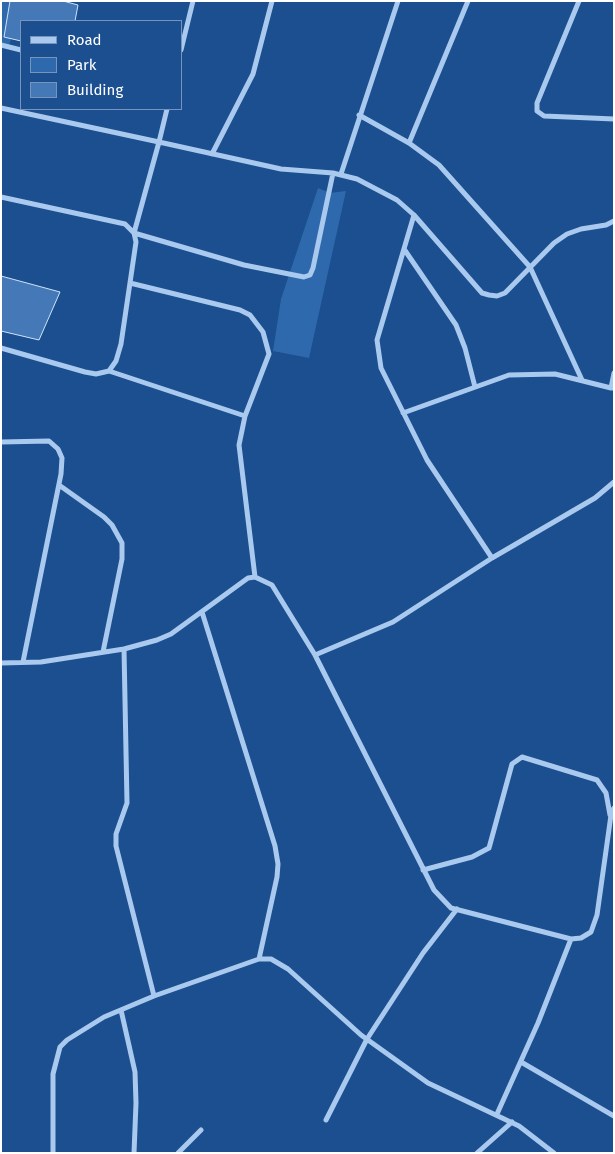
<!DOCTYPE html>
<html>
<head>
<meta charset="utf-8">
<style>
	body { margin:0 }
	#map { position:relative; width:615px; height:1154px; overflow:hidden; background:#1b4f8f; font-family:"Fira Sans",sans-serif }
	canvas { display:block }
	.frame { position:absolute; inset:0; border:2px solid #fff; pointer-events:none }
	.legend { position:absolute; left:20px; top:20px; width:162px; height:90px; box-sizing:border-box; background:#1b4f8f; border:1px solid #7695bc; margin:0; padding:6px 9px; list-style:none; font-size:15px; color:#fff }
	.legend li { display:flex; align-items:center; gap:10px; height:25px }
	.legend b { width:25px; border:1px solid #7695bc }
</style>
</head>
<body>
<div id="map">
<canvas width="615" height="1154"></canvas>
<div class="frame"></div>
<ul class="legend">
<li><b style="height:6px;background:#a9c9ee"></b>Road</li>
<li><b style="height:14px;background:#2e69ad"></b>Park</li>
<li><b style="height:14px;background:#4478b7"></b>Building</li>
</ul>
</div>
<script>
const context = document.querySelector('canvas').getContext('2d');
context.lineJoin = 'round';
function fillPath(path, color) {
  context.fillStyle = color;
  context.fill(path, 'evenodd');
}
function toPath(rows) {
  const path = new Path2D();
  for (const r of rows) {
    path.moveTo(r[0], r[1]);
    for (let i = 2; i < r.length; i += 2) path.lineTo(r[i], r[i + 1]);
  }
  return path;
}
function stroke(path, color, width, dash) {
  context.strokeStyle = color;
  context.lineWidth = width;
  context.lineCap = dash ? 'butt' : 'round';
  context.setLineDash(dash || []);
  context.stroke(path);
}
const green = toPath([
	[1,1,25,1,8,48,1,47],
	[318,188,330,193,346,191,309,358,273,351,281,299]
]);
const building = toPath([
	[10,1,63,1,78,5,75,21,21,21,21,41,4,37,10,1],
	[1,276,60,292,39,340,1,331,1,276]
]);
const minor = toPath([
	[579,1,537,103,537,111,544,116,614,119],
	[1,45,21,50],
	[181,50,193,1],
	[1,108,159,142,167,109],
	[359,115,409,143,439,165,530,267,582,380],
	[409,143,468,1],
	[212,154,253,74,272,1],
	[333,173,313,268,310,275,304,277,244,265,134,233,159,142,281,169,333,173,357,179,397,200,414,215,482,293,489,295,497,296,505,293,554,243,567,234,581,229,606,225,614,221],
	[341,174,398,1],
	[1,197,125,224,134,233,136,242,121,344,116,361,109,371,96,374,85,372,1,348],
	[414,215,377,340,381,368,427,460,492,558],
	[404,249,456,325,465,348,475,387],
	[130,283,240,310,250,315,263,332,269,354,245,416,239,445,255,577],
	[109,371,245,416],
	[614,388,611,388,614,373],
	[403,413,509,375,555,374,611,388],
	[1,442,49,441,58,449,62,458,61,474,23,662],
	[59,485,104,517,112,525,122,543,122,559,103,652],
	[202,612,275,846,278,864,277,877,259,959],
	[124,649,127,803,116,834,116,846,154,996],
	[315,655,434,890,451,908,571,939,581,938,591,932,597,915,611,815,614,808],
	[1,663,41,662,124,649,157,640,171,634,248,578,255,577,272,585,315,655,393,622,492,558,595,498,614,482],
	[423,870,472,857,489,848,512,764,522,757,597,780,606,793,610,815],
	[121,1010,135,1072,136,1103,134,1153],
	[521,1062,614,1116],
	[497,1114,538,1023,571,939],
	[326,1120,367,1039,423,953,457,909],
	[53,1153,53,1074,60,1047,67,1040,104,1017,154,996,259,959,271,959,288,969,361,1035,428,1083,519,1126,554,1153],
	[178,1153,201,1130],
	[477,1153,512,1122]
]);
fillPath(green, '#2e69ad');
fillPath(building, '#4478b7');
stroke(building, '#cfe3fa', 1);
stroke(minor, '#a9c9ee', 5);
</script>
</body>
</html>
